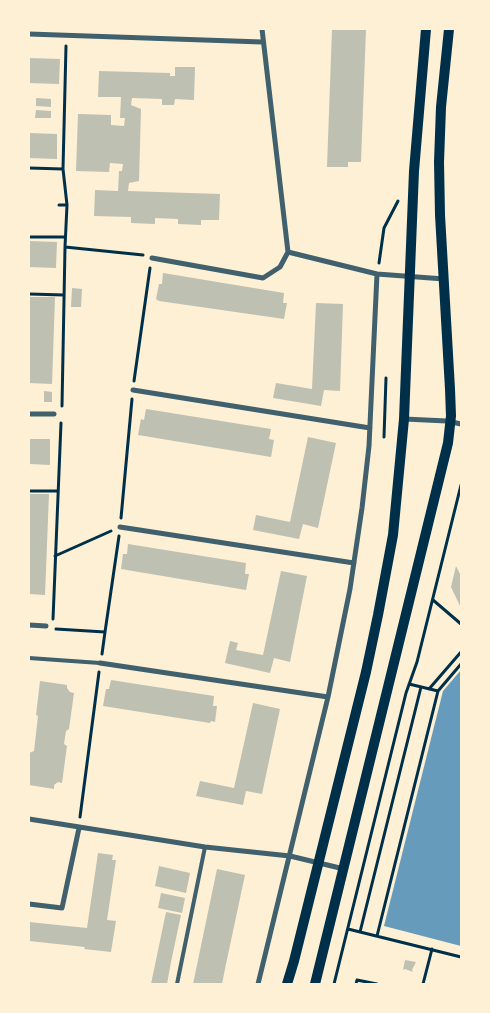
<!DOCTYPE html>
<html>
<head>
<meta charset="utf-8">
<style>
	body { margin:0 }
	#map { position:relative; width:490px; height:1013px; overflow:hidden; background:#fdf0d5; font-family:"Sofia Sans Condensed",sans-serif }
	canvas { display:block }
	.frame { position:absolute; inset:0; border:30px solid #fdf0d5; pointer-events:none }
</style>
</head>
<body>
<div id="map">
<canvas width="490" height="1013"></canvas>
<div class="frame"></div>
</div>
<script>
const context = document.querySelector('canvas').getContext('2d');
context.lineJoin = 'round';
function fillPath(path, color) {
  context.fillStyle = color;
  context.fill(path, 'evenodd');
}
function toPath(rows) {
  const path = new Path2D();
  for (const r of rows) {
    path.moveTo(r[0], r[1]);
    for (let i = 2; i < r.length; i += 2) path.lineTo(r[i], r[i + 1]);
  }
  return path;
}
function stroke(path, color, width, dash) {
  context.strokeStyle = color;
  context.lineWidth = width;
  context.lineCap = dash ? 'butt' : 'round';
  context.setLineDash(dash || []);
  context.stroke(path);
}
const water = toPath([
	[461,670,461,946,384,926,443,691]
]);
const building = toPath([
	[332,29,366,29,361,162,348,162,348,167,327,167],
	[29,58,60,59,59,84,29,83],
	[175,67,195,67,194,100,175,99,174,105,162,105,162,99,132,98,131,105,141,109,139,181,129,183,128,191,220,194,219,220,201,220,201,225,178,224,178,219,155,218,155,224,131,223,131,217,94,216,95,190,118,191,119,171,122,171,123,164,110,163,109,172,76,171,78,114,111,115,111,125,124,126,125,118,120,118,121,97,98,97,99,71,170,73,170,76,175,76],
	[36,98,51,99,51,107,36,106],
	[36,110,51,111,51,118,35,118],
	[29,133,57,134,57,159,29,158],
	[29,241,57,242,56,268,29,267],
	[163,273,284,293,283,303,287,303,284,319,159,301,156,299,159,284,162,284],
	[72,288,82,289,81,307,71,307],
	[30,297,55,297,52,384,29,383],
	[316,303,343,304,340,391,324,390,321,406,273,398,276,383,312,389],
	[44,391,52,392,52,402,44,402],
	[146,409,271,429,269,439,274,440,271,457,138,435,141,419,144,420],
	[308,437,336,443,318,528,303,524,299,539,253,530,256,515,290,522],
	[29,439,50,439,50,465,29,464],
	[29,494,49,494,45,595,29,594],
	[128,544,246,563,245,574,249,574,246,590,121,569,123,554,127,554],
	[456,566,461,576,461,608,451,587],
	[281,571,307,576,290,662,274,658,270,673,225,663,230,641,238,643,236,650,263,655],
	[111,680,214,696,213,706,217,706,215,722,211,721,210,723,103,706,106,689,109,689],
	[40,681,67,685,67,688,70,692,74,693,69,729,66,731,64,744,67,746,62,783,58,782,54,785,54,789,29,785,29,753,34,751,38,716,36,715],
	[253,703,280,709,262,794,246,791,243,805,196,796,200,781,234,788],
	[98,853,113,855,112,860,116,860,107,920,116,921,111,952,84,949,85,947,29,941,29,922,87,928],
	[159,866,190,873,186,893,155,886],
	[217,869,245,875,226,964,222,984,193,984],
	[161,893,185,898,182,913,158,908],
	[166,912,181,915,171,962,167,984,151,984],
	[405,960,416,962,412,970,413,972,405,969,403,970]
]);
const path = toPath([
	[29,168,63,169],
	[59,205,67,205],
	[29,237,65,237],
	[65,247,143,255],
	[379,263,384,228,398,201],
	[29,294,64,295],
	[134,381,150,268],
	[62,406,65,247,67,205,63,169,66,46],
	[384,437,386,378],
	[29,491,57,491],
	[121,518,132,399],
	[55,556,111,531],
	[433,600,461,624],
	[53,619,61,423],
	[56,629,105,632,102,654],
	[105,632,119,536],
	[409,684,438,691],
	[429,689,461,652],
	[80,817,99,672],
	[348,929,461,957],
	[360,932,421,687],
	[377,936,438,691,461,664],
	[334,984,406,693,417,662,461,485],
	[356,984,357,980,377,984],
	[423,984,432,949]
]);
const service = toPath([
	[29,658,100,663],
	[177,984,205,847]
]);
const minor = toPath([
	[262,29,288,252],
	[29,34,262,42],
	[288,252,377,274,444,279],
	[152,258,263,278,280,267,288,252],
	[133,390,370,428],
	[29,414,54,414],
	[404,419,447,421,461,424],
	[120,527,354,563],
	[29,625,46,626],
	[100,663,328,697],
	[29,819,205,847,290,856,344,869],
	[29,904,62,908,79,828],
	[258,984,328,697,350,589,362,508,369,446,377,274]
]);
const secondary = toPath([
	[287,984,294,961,366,672,378,615,393,535,404,419,414,171,426,29],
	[315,984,448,443,451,416,450,389,440,215,439,162,441,107,449,29]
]);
fillPath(water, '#669bbc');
fillPath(building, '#bec0b2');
stroke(path, '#003049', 3);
stroke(service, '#3f606c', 4);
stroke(minor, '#3f606c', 5);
stroke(secondary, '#003049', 10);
</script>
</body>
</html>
